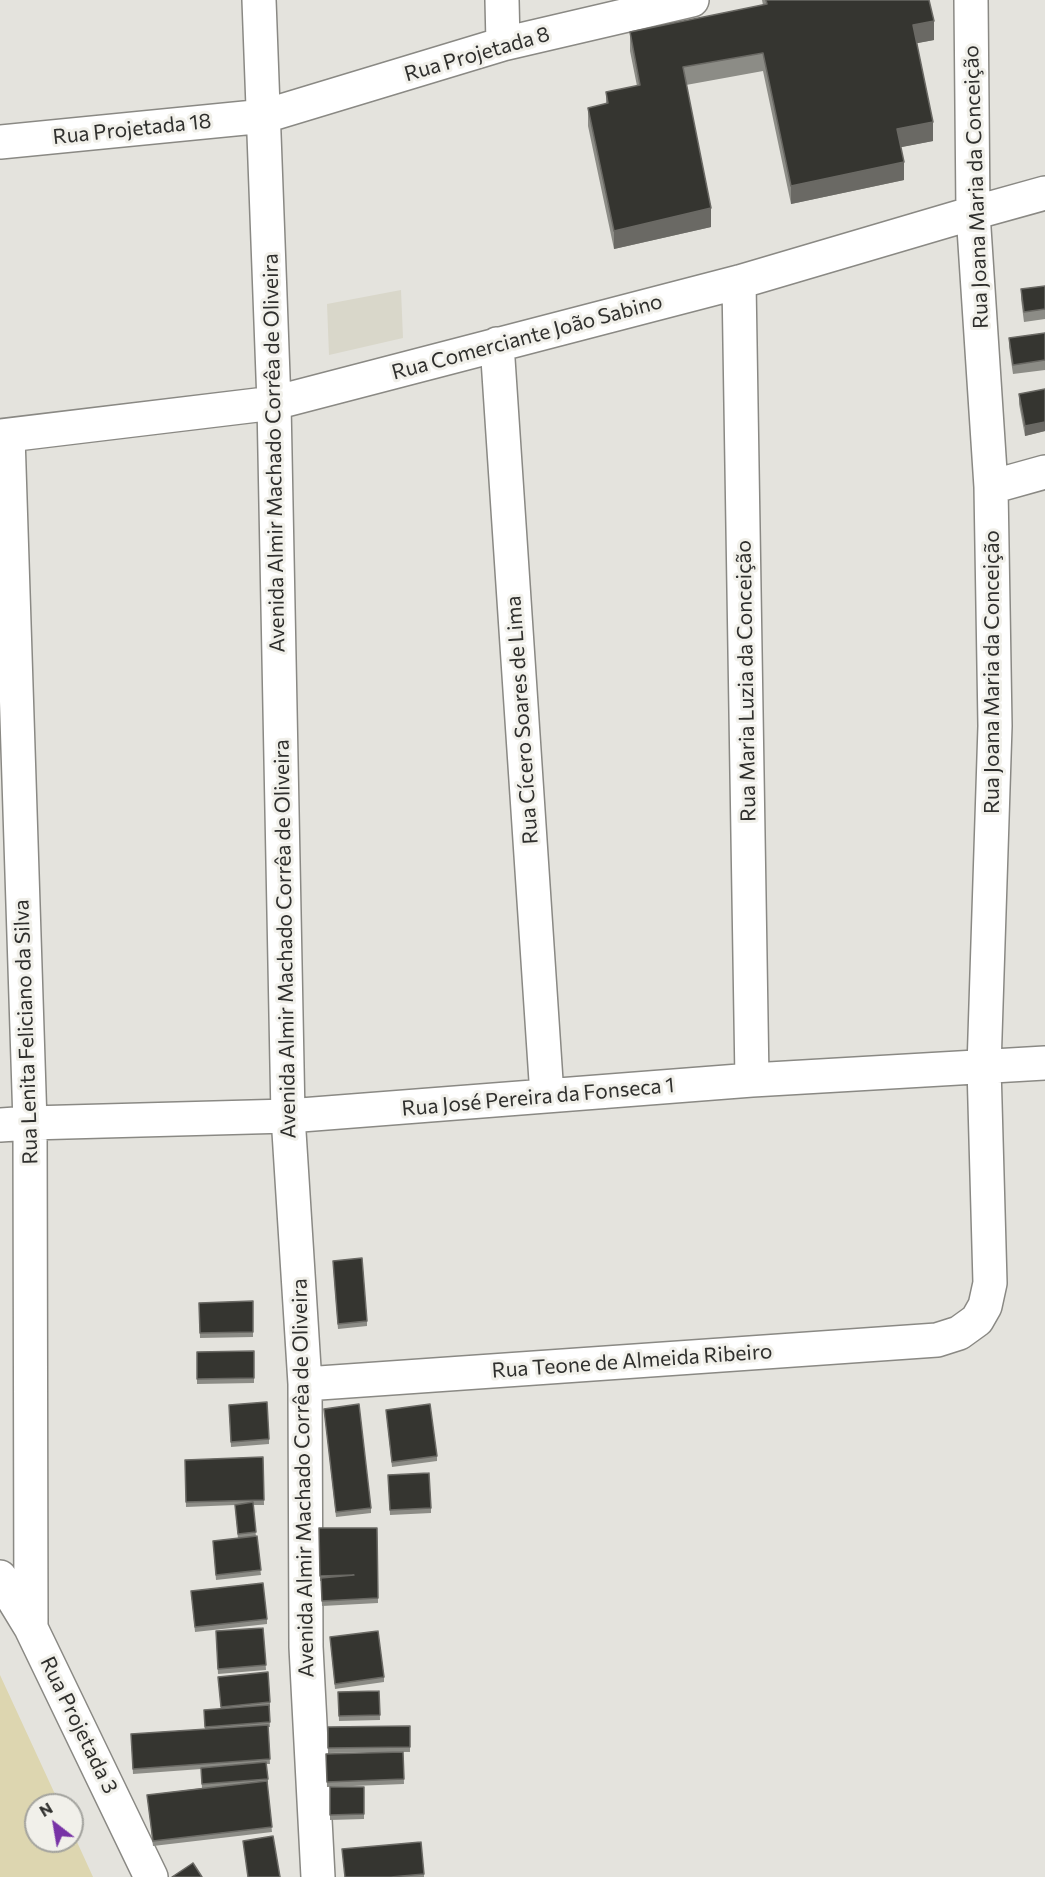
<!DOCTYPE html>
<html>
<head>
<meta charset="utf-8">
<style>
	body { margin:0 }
	#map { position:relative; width:1045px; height:1877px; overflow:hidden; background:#e4e3dd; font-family:Commissioner,sans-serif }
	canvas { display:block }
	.north { position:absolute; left:24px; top:1793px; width:60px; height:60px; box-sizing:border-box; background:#f1f0ea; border:2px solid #a3a39e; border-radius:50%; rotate:329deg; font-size:16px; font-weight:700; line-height:24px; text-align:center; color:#2f2f2d }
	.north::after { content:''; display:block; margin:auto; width:21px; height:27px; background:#7833a6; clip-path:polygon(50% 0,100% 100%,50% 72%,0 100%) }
</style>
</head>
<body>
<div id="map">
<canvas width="1045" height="1877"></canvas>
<div class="north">N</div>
</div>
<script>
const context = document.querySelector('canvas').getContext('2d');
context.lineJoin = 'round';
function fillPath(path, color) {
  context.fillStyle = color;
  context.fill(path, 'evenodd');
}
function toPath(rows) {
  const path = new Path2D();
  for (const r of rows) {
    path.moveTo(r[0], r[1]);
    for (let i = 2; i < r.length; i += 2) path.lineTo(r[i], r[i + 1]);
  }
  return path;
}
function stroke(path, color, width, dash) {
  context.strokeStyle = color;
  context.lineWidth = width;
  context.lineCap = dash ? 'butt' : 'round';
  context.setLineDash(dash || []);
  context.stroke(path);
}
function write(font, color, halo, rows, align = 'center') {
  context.font = font + ' Commissioner,sans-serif';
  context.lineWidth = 6;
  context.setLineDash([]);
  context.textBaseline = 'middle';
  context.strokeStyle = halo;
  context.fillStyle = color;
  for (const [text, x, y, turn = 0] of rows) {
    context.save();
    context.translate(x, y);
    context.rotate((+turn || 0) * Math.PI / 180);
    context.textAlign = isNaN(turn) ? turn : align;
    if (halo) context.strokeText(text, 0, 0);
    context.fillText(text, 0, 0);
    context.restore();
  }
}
const built = toPath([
	[401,290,403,338,329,355,327,304]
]);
const green = toPath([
	[0,1675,60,1805,36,1805,36,1841,72,1841,72,1831,93,1877,0,1877]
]);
const street = toPath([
	[259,0,274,403,288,1116,305,1384,306,1647,318,1877],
	[502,0,503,44],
	[0,142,265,116,503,44,692,0],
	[739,282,752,1080],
	[497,344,547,1096],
	[0,436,274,403,739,282,973,213,1045,193],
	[8,436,30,1123,31,1628],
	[991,487,1045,472],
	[0,1125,30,1123,288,1116,752,1080,1045,1063],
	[305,1384,937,1340,959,1333,977,1320,985,1306,990,1283,984,1067,995,726,991,487,973,213,971,0],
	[0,1577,31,1628,151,1877]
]);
const wall = toPath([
	[762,0,929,0,934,40,917,43,933,141,901,147,904,180,791,204,763,71,686,85,711,227,614,249,588,126,588,108,606,104,606,92,637,86,630,51,630,32,763,5],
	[1045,286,1045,319,1024,322,1021,299,1021,289],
	[1045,333,1045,370,1013,374,1009,347,1009,338],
	[1045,389,1045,431,1025,436,1019,404,1019,394],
	[333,1266,367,1321,367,1326,338,1329],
	[253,1301,253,1337,200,1338,199,1303],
	[254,1351,254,1383,197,1384,197,1352],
	[229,1405,269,1439,269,1444,231,1447],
	[324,1409,371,1508,371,1513,336,1517],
	[386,1410,437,1456,437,1461,392,1467],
	[263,1457,264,1505,253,1505,256,1537,261,1575,216,1580,213,1541,238,1539,235,1505,186,1507,185,1460],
	[388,1475,431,1508,431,1513,390,1515],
	[319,1528,377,1528,378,1603,322,1606,321,1581,320,1581],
	[191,1591,267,1619,267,1624,195,1632],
	[263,1628,266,1670,218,1674,216,1631],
	[330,1637,384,1677,384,1682,335,1689],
	[218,1677,270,1702,270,1707,269,1707,270,1727,268,1727,270,1764,266,1764,268,1779,268,1784,267,1784,272,1832,153,1846,147,1795,202,1788,201,1769,133,1774,131,1734,205,1729,204,1710,221,1709],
	[379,1691,380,1720,339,1721,338,1692],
	[410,1726,410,1752,403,1752,404,1784,327,1787,326,1754,383,1752,328,1753,328,1727],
	[330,1787,364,1787,364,1819,330,1820],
	[424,1874,424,1877,344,1877]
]);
const shadedWall = toPath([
	[934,21,934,40,913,44,913,25],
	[933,122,933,141,897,148,897,129],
	[904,162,904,180,791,204,791,186],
	[711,208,711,227,614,249,614,231],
	[1045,422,1045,431,1025,436,1025,426]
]);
const building = toPath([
	[766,0,929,0,934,21,913,25,933,122,897,129,904,162,791,186,763,53,683,67,711,208,614,231,588,108,608,103,606,92,640,85,630,32,767,4,766,0],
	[1045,286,1045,309,1024,312,1021,289,1045,286],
	[1045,333,1045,360,1013,365,1009,338,1045,333],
	[1045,389,1045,422,1025,426,1019,394,1045,389],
	[362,1258,367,1321,338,1324,333,1261,362,1258],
	[253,1301,253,1332,200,1333,199,1303,253,1301],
	[254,1351,254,1378,197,1379,197,1352,254,1351],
	[267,1402,269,1439,231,1442,229,1405,267,1402],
	[359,1404,371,1508,336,1512,324,1409,359,1404],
	[430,1404,437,1456,392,1462,386,1410,430,1404],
	[263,1457,264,1500,186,1502,185,1460,263,1457],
	[429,1473,431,1508,390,1510,388,1475,429,1473],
	[253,1502,256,1532,238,1534,235,1505,253,1502],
	[319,1528,377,1528,378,1598,322,1601,321,1578,354,1575,320,1576,319,1528],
	[257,1536,261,1570,216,1575,213,1541,257,1536],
	[263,1583,267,1619,195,1627,191,1591,263,1583],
	[263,1628,266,1665,218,1669,216,1631,263,1628],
	[378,1631,384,1677,335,1684,330,1637,378,1631],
	[268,1672,270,1702,221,1707,218,1677,268,1672],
	[379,1691,380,1715,339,1716,338,1692,379,1691],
	[269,1705,270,1722,205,1727,204,1710,269,1705],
	[268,1725,270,1759,133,1769,131,1734,268,1725],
	[410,1726,410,1747,328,1748,328,1727,410,1726],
	[403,1752,404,1779,327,1782,326,1754,403,1752],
	[266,1762,268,1779,202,1784,201,1768,266,1762],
	[267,1781,272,1827,153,1841,147,1795,267,1781],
	[330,1787,364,1787,364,1814,330,1815,330,1787],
	[273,1836,280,1877,248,1877,243,1841,273,1836],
	[421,1842,424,1874,391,1877,345,1877,342,1849,421,1842],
	[193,1863,202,1877,172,1877,193,1863]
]);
const streetNames = [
	["Rua Projetada 8",477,54,-16],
	["Rua Projetada 18",132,129,-6],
	["Rua Joana Maria da Conceição",976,187,-92],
	["Rua Comerciante João Sabino",527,337,-15],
	["Avenida Almir Machado Corrêa de Oliveira",274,453,-91],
	["Rua Joana Maria da Conceição",992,672,-90],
	["Rua Maria Luzia da Conceição",746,681,-91],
	["Rua Cícero Soares de Lima",522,720,-94],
	["Avenida Almir Machado Corrêa de Oliveira",285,939,-91],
	["Rua Lenita Feliciano da Silva",26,1032,-92],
	["Rua José Pereira da Fonseca 1",538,1097,-5],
	["Rua Teone de Almeida Ribeiro",632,1361,-4],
	["Avenida Almir Machado Corrêa de Oliveira",303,1478,-91],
	["Rua Projetada 3",79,1725,64]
];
fillPath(built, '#d9d7ca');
fillPath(green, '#ddd6b0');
stroke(street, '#8a8984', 36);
stroke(street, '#fff', 33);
fillPath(wall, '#8c8c86');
fillPath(shadedWall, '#6a6964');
fillPath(building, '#353530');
stroke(building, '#6a6964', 1.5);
write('21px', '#2f2f2d', '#f1f0ea', streetNames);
</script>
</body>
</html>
